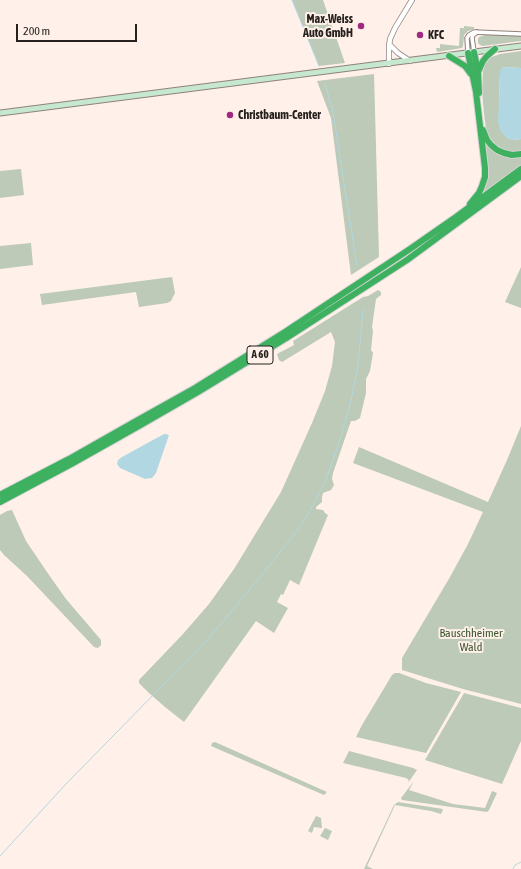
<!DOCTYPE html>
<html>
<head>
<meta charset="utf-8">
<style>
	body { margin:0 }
	#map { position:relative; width:521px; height:869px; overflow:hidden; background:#fff0e9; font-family:"Asap Condensed",sans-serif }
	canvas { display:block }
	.scale { position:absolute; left:16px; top:24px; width:121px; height:18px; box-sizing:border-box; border:2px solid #26211e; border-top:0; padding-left:5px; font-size:12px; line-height:14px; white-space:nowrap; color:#26211e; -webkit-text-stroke:3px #fff0e9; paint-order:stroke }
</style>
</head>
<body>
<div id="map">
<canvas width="521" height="869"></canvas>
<div class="scale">200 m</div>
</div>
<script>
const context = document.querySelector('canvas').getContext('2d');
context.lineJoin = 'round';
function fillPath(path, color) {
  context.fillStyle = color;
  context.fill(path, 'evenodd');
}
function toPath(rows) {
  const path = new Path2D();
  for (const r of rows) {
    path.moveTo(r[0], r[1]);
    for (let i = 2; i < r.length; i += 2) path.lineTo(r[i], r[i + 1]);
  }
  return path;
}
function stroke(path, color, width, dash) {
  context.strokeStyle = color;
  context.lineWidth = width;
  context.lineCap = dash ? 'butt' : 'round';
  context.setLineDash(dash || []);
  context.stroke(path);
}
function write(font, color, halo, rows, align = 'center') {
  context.font = font + ' "Asap Condensed",sans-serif';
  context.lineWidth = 4;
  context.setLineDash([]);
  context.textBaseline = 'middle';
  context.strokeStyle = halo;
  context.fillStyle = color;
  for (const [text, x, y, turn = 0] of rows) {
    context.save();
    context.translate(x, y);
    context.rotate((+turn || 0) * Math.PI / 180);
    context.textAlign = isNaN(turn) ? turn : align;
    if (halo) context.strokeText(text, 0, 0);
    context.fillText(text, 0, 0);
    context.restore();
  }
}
const green = toPath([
	[292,0,323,0,345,63,319,66],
	[464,26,474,27,474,29,468,31,464,35,463,46,462,48,437,52,436,48,440,48,440,44,459,46,460,28,464,28],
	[488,34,521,36,521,41,483,46,480,45,478,43,478,39,479,37],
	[521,51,521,68,503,67,500,73,499,103,514,140,521,139,521,151,515,152,506,151,497,146,490,138,486,129,484,114,482,92,483,72,484,65,487,60,492,57,500,54],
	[374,74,379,257,351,275,331,118,317,81],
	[482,134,493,150,499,154,507,157,515,158,521,157,521,165,475,200,484,185],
	[21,169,24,195,0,198,0,171],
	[31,243,33,265,0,269,0,246],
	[521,267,521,308,505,302],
	[172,277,175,293,171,301,167,303,139,307,136,292,42,305,40,294],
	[378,290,381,292,381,295,376,299,372,327,373,331,371,350,373,353,370,371,366,379,366,393,360,418,355,421,351,421,333,473,332,479,334,485,331,490,323,493,322,497,322,502,316,507,316,509,323,510,325,513,328,515,299,585,290,580,283,595,281,594,277,602,288,608,274,633,256,621,184,722,165,707,149,693,139,683,139,680,183,634,209,604,234,569,281,492,312,423,325,391,332,366,335,342,331,332,282,362,279,360,277,354,294,345,293,341,363,297,368,296],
	[521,426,521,704,463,689,402,670,402,658,450,577,468,544,483,512,353,463,359,447,488,502,507,460],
	[12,510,26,541,49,575,66,599,101,640,101,645,98,648,94,647,27,576,4,555,0,550,0,515,7,511],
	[395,673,399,673,426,683,461,692,426,753,356,737,362,725,392,675],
	[464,693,521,708,521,741,502,784,425,760],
	[215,742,327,792,324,795,211,746,212,743],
	[349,751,413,768,417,770,408,783,409,780,406,778,343,763],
	[414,781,409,790,453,804,485,808,492,791,497,793,489,810,487,812,402,800,401,798],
	[398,802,443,809,441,814,431,811,395,805,367,866,373,869,364,869,394,805],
	[316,816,321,818,322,828,314,827,312,833,308,831],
	[325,828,332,831,328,840,320,836]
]);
const water = toPath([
	[503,67,521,68,521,139,514,140,508,139,504,135,500,130,498,121,499,103,500,73,501,69],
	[164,434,166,434,169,435,156,473,152,478,145,479,120,468,117,464,118,460,122,457]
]);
const stream = toPath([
	[292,0,319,66],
	[325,83,333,112,357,266],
	[0,856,65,785,209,638,261,576,296,532,306,518,326,480,341,436,350,405,358,366,363,309],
	[513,869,515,865,521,862]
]);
const minor = toPath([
	[474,52,472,38,473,35,477,32],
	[468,53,467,38,469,35,474,32,521,34]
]);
const tertiary = toPath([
	[389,44,398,53,410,61],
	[389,64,389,47,390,39,395,28,412,0]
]);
const secondary = toPath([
	[0,113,521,46]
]);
const motorway = toPath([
	[474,52,478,72,479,93],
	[468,53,476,92,485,168,485,177,482,186,479,193,470,204],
	[449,56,465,66,471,74],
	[478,72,483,61,487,56,495,49],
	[483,130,487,140,491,145,497,150,504,153,512,155,521,154],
	[0,495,69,459,136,421,195,388,285,332,410,249,456,217,521,169],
	[0,502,73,463,139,426,198,392,288,337,407,260,521,176]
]);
const markers = [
	[361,26,4,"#9f2982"],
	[420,35,4,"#9f2982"],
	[230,115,4,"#9f2982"]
];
const shields = [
	[260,355,26]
];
const shieldNames = [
	["A 60",260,355]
];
const poiNames = [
	["Max-Weiss",353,19,"right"],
	["Auto GmbH",353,33,"right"],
	["KFC",428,35],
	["Christbaum-Center",238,115]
];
const parkNames = [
	["Bauschheimer",471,633],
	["Wald",471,647]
];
fillPath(green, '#bccab7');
fillPath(water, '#b1d8e2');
stroke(stream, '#b1d8e2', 1);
stroke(minor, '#8f817c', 5.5);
stroke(tertiary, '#8f817c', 6);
stroke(secondary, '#8f817c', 7);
stroke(motorway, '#d4d3d2', 8);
stroke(minor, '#fff', 3.5);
stroke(tertiary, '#fff', 4.5);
stroke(secondary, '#c5e8cf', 5);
stroke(motorway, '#3eb160', 6);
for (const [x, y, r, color] of markers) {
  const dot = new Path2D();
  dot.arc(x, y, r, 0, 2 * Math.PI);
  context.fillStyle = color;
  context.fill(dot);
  stroke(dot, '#fff0e9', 1.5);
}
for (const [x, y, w] of shields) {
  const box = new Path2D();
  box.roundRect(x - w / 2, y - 9, w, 18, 3);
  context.fillStyle = '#fff0e9';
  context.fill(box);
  stroke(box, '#26211e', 1);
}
write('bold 11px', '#26211e', null, shieldNames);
write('bold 12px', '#26211e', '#fff0e9', poiNames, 'left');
write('12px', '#38562e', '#fff0e9', parkNames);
</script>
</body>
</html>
